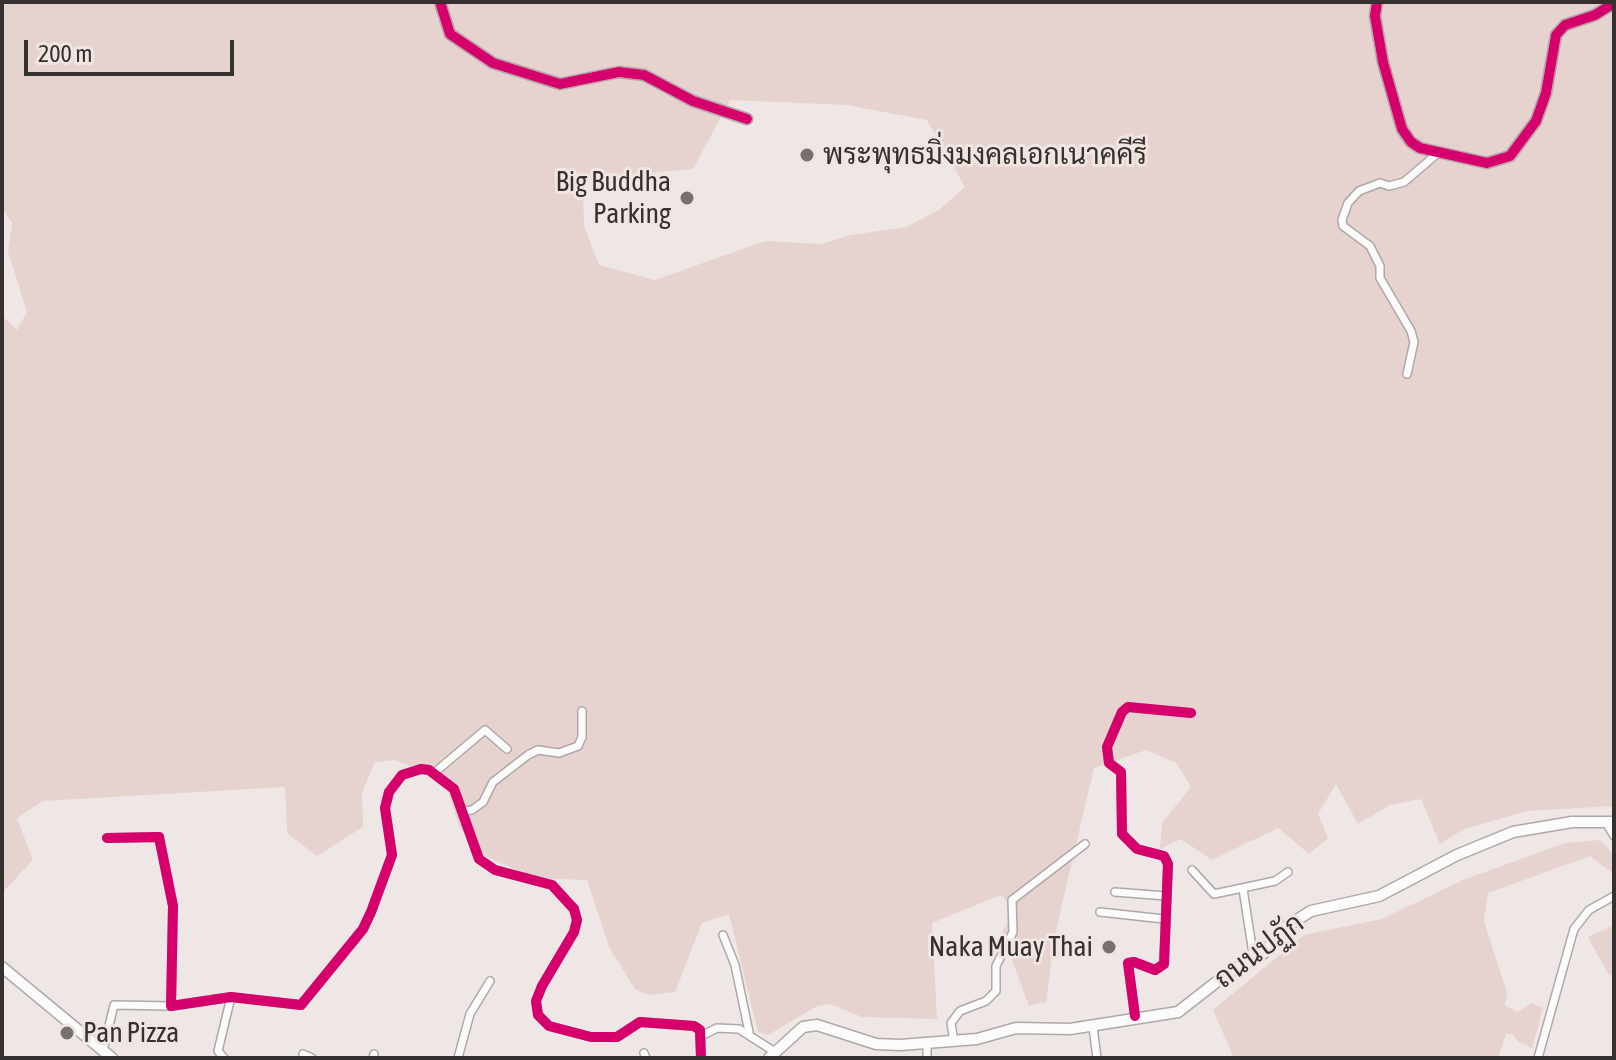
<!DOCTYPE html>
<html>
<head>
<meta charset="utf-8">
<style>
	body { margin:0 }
	#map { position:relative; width:1616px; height:1060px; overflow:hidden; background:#eee7e6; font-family:"Asap Condensed",sans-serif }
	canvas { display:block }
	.frame { position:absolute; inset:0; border:4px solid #363130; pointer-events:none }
	.scale { position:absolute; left:24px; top:40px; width:210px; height:36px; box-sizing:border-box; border:4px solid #363130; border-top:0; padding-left:10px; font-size:24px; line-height:28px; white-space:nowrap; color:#363130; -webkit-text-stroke:6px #f1e5e2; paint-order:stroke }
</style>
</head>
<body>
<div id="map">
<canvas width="1616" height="1060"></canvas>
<div class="frame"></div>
<div class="scale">200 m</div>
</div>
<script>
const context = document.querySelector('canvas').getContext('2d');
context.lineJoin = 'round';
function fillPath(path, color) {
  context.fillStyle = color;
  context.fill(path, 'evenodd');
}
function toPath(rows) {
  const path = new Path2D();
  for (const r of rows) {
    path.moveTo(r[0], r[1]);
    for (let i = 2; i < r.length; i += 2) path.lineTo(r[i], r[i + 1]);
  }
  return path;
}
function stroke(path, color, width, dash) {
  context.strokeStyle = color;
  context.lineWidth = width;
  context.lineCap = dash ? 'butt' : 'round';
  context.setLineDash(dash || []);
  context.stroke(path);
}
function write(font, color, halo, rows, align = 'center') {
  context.font = font + ' "Asap Condensed",Sarabun,sans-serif';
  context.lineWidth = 6;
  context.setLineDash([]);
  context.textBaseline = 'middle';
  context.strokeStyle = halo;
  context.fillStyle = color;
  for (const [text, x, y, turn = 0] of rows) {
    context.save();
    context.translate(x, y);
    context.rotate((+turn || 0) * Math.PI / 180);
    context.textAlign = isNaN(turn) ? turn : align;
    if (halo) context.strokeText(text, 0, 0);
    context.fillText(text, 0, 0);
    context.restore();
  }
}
const green = toPath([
	[2,2,1614,2,1614,806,1527,811,1464,829,1440,844,1421,799,1390,805,1358,824,1336,784,1318,814,1328,838,1309,854,1278,828,1212,860,1181,839,1160,849,1162,823,1191,787,1176,763,1146,750,1094,768,1055,934,1046,1002,1029,1006,1002,933,1014,910,1001,895,932,923,937,1019,862,1017,830,1004,817,1006,768,1035,758,1032,729,914,702,923,675,992,648,995,635,989,609,947,587,880,534,878,479,853,459,826,447,788,421,770,395,760,375,762,362,793,363,827,317,856,287,833,285,787,43,801,17,818,33,860,2,893,2,316,17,330,27,312,8,252,12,223,2,207],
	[730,100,846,105,927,120,965,187,939,210,906,227,850,235,822,244,765,241,655,280,599,265,584,226,583,179,693,169],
	[1600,840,1614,855,1614,874,1590,856,1488,893,1484,921,1507,993,1505,1005,1517,1012,1532,1003,1543,1008,1532,1048,1519,1042,1512,1034,1506,1034,1498,1058,1234,1058,1213,1010,1304,935,1382,919,1463,880,1565,843],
	[1614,925,1614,977,1608,974,1588,937]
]);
const street = toPath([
	[1407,374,1414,342,1411,331,1380,278,1380,266,1370,246,1343,226,1342,220,1348,203,1359,191,1380,183,1389,186,1404,182,1438,153],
	[434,773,485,730,507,749],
	[462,811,472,810,483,802,493,782,528,755,538,750,559,753,578,746,582,737,582,711],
	[1605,821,1614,836],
	[107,838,159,837,173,906,171,1006,231,997,301,1005,363,929,371,912,392,855,385,808,389,792,402,775,421,769,429,770,454,789,479,859,495,870,552,885,574,909,577,920,574,932,542,986,536,1001,538,1015,549,1026,591,1037,617,1037,640,1022,694,1026,700,1030,701,1058],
	[1192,870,1214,894,1275,881,1288,872],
	[1243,889,1254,960],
	[1115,892,1166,896],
	[1100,912,1164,919],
	[723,935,735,965,749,1032],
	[1135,1016,1128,963,1134,962,1155,970,1164,964,1168,864,1164,856,1137,849,1122,834,1121,772,1109,763,1107,747,1122,712,1128,707,1191,713],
	[1093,1027,1097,1058],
	[701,1036,717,1028,739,1029,775,1052],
	[954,1042,951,1023,960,1011,986,1001,996,991,996,966,1013,932,1012,900,1085,844],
	[927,1043,927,1058],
	[103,1051,114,1005,171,1006],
	[644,1053,646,1058],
	[303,1054,312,1058],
	[224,1058,218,1051,231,997],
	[373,1058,374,1054],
	[458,1058,470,1014,490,981],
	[1538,1058,1574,929,1589,910,1614,896]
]);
const secondary = toPath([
	[440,2,450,34,493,63,560,84,619,72,644,75,693,101,747,119],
	[1377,2,1375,16,1383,62,1402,129,1411,142,1420,148,1487,163,1510,156,1536,121,1546,93,1556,35,1565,25,1595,15,1614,3],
	[2,967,112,1058],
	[769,1058,803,1027,817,1025,876,1044,900,1045,977,1039,1016,1028,1070,1029,1178,1012,1228,973,1264,953,1284,928,1311,911,1379,896,1457,855,1513,832,1572,822,1614,822]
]);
const cycleway = toPath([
	[440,2,450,34,493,63,560,84,619,72,644,75,693,101,747,119],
	[1377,2,1375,16,1383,62,1402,129,1411,142,1420,148,1487,163,1510,156,1536,121,1546,93,1556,35,1565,25,1595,15,1614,3],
	[107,838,159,837,173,906,171,1006,231,997,301,1005,363,929,371,912,392,855,385,808,389,792,402,775,421,769,429,770,454,789,479,859,495,870,552,885,574,909,577,920,574,932,542,986,536,1001,538,1015,549,1026,591,1037,617,1037,640,1022,694,1026,700,1030,701,1058],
	[1135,1016,1128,963,1134,962,1155,970,1164,964,1168,864,1164,856,1137,849,1122,834,1121,772,1109,763,1107,747,1122,712,1128,707,1191,713]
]);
const markers = [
	[807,155,8,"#767170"],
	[687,198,8,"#767170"],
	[1109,947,8,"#767170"],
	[67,1033,8,"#767170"]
];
const poiNames = [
	["พระพุทธมิ่งมงคลเอกเนาคคีรี",823,155],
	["Big Buddha",671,182,"right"],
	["Parking",671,214,"right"],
	["Naka Muay Thai",1093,947,"right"],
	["Pan Pizza",83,1033]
];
const streetNames = [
	["ถนนปฏัก",1259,951,-37]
];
fillPath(green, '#e6d3cf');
stroke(street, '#aea8a7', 10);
stroke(secondary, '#aea8a7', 13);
stroke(street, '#fcfbfb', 7);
stroke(secondary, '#fcfbfb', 10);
stroke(cycleway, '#d6006c', 10);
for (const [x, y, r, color] of markers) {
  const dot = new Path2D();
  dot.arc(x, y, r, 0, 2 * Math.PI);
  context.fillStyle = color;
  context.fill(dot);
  stroke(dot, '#f1e5e2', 3);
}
write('28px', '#363130', '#f1e5e2', poiNames, 'left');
write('28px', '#363130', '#f1e5e2', streetNames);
</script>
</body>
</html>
